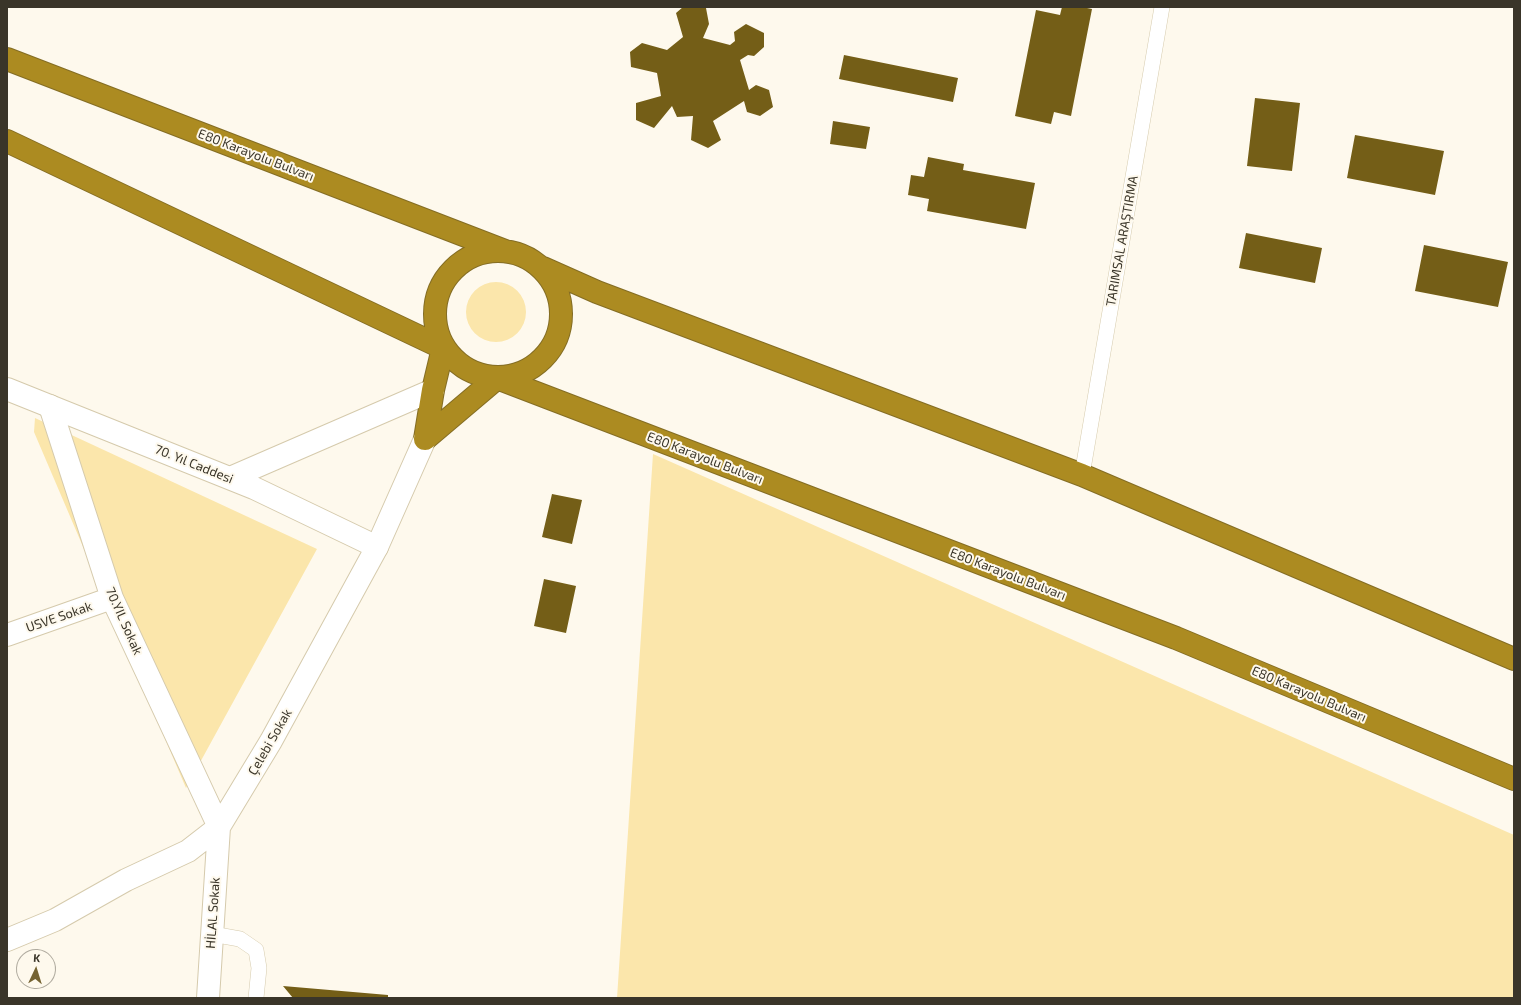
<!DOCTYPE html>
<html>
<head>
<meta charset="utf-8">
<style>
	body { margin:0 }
	#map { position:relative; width:1521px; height:1005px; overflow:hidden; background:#fef9ed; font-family:"Exo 2",sans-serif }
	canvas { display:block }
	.frame { position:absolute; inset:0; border:8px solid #3a3529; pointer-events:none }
	.north { position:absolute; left:16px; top:949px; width:40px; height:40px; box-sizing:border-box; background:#fef9ed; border:1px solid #b0ab9f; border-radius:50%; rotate:4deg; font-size:11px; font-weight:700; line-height:16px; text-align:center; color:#3a3529 }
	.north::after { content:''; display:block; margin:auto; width:14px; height:18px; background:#756331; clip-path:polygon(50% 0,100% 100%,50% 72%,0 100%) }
</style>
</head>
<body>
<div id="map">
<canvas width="1521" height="1005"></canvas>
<div class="frame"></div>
<div class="north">K</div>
</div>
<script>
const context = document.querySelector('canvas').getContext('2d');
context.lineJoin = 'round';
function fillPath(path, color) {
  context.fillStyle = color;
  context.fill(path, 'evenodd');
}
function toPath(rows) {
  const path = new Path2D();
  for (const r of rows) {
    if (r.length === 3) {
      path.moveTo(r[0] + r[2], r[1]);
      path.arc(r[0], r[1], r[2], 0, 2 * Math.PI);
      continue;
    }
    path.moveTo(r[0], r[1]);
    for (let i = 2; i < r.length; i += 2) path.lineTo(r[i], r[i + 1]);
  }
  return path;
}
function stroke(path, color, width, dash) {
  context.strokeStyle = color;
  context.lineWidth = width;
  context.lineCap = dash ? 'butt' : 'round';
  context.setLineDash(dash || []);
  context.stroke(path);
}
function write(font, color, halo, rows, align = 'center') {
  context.font = font + ' "Exo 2",sans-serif';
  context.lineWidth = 4;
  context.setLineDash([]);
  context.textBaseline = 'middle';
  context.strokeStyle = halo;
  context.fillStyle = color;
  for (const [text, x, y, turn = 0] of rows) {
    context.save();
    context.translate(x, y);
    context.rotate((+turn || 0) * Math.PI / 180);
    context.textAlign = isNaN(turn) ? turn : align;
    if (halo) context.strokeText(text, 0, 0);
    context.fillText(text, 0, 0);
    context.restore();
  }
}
const green = toPath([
	[496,312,30],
	[35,418,317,549,186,788,34,432],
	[653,454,1514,835,1514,998,617,998]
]);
const building = toPath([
	[683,7,703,7,706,8,709,24,703,38,730,45,735,41,734,32,746,24,764,33,764,47,754,56,748,55,740,60,749,90,756,85,769,90,773,107,760,116,747,112,744,101,713,121,721,140,708,148,691,140,693,116,677,117,672,106,654,128,636,120,636,103,661,96,657,73,631,67,630,52,642,43,667,50,683,37,676,13],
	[1062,7,1082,7,1092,9,1071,116,1054,112,1051,124,1015,116,1036,10,1060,15],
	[844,55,958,78,953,102,839,79],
	[1255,98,1300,103,1292,171,1247,166],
	[833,121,870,127,866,149,830,144],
	[1355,135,1444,151,1435,195,1347,178],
	[928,157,964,164,963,170,1035,183,1026,229,927,211,929,199,908,195,911,175,924,177],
	[1246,233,1322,248,1315,283,1239,268],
	[1424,245,1508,262,1498,307,1415,291],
	[552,494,582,500,572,544,542,537],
	[544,579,576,586,566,633,534,626],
	[283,986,388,995,388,998,293,998]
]);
const lane = toPath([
	[1082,475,1162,7],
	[212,934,240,939,256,950,259,968,256,998]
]);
const street = toPath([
	[50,406,112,598,219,827,208,998],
	[7,635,112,598],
	[7,940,55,920,126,880,188,851,219,827,271,741,377,547,425,439]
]);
const secondary = toPath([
	[7,389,254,488,377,547],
	[230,478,433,390]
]);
const highway = toPath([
	[7,59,505,251],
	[7,141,443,348,433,390,425,439,497,378,1176,638,1514,779],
	[498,314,63],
	[543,268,597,292,1082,475,1514,659]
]);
const streetNames = [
	["E80 Karayolu Bulvarı",256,155,21],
	["TARIMSAL ARAŞTIRMA",1122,241,-80],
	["E80 Karayolu Bulvarı",705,458,21],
	["70. Yıl Caddesi",194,464,22],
	["E80 Karayolu Bulvarı",1008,574,21],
	["USVE Sokak",59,617,-19],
	["70.YIL Sokak",124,621,66],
	["E80 Karayolu Bulvarı",1309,694,23],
	["Çelebi Sokak",270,742,-60],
	["HİLAL Sokak",213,913,-86]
];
fillPath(green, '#fbe6ab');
fillPath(building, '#745e17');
stroke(lane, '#d5caac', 16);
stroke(street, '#d5caac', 24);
stroke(secondary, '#d5caac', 24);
stroke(highway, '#846d24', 24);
stroke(lane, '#fff', 15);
stroke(street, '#fff', 22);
stroke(secondary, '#fff', 22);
stroke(highway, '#ac8b21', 22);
write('13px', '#3a3529', '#fef9ed', streetNames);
</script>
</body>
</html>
